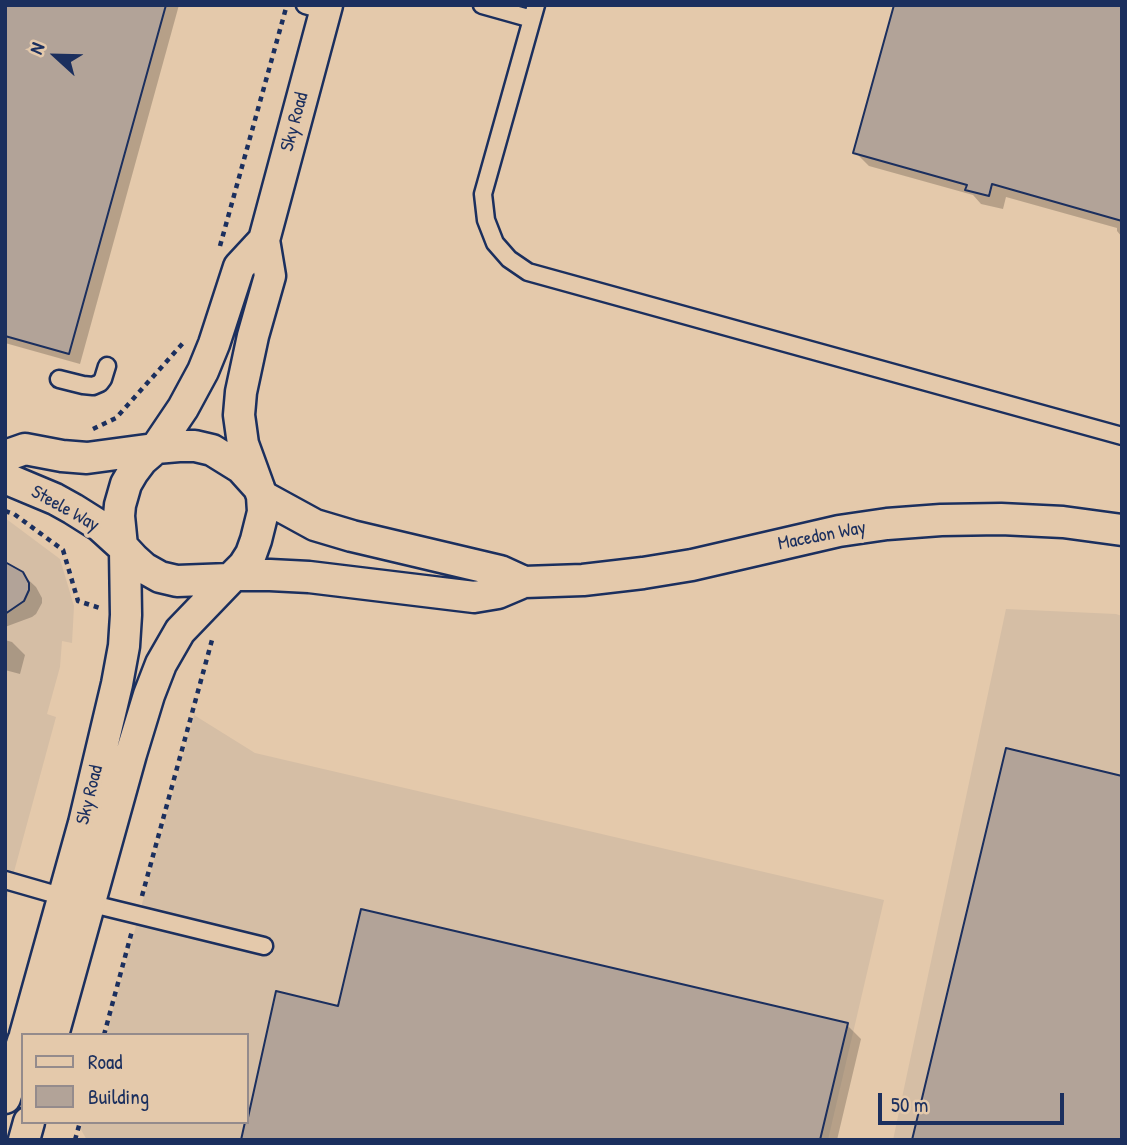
<!DOCTYPE html>
<html>
<head>
<meta charset="utf-8">
<style>
	body { margin:0 }
	#map { position:relative; width:1127px; height:1145px; overflow:hidden; background:#e4c9ab; font-family:"Patrick Hand",sans-serif }
	canvas { display:block }
	.frame { position:absolute; inset:0; border:7px solid #1b2f5e; pointer-events:none }
	.legend { position:absolute; left:21px; top:1033px; width:228px; height:91px; box-sizing:border-box; background:#e4c9ab; border:2px solid #948b8c; margin:0; padding:9px 12px; list-style:none; font-size:21px; color:#1b2f5e }
	.legend li { display:flex; align-items:center; gap:14px; height:35px }
	.legend b { width:35px; border:2px solid #948b8c }
	.north { position:absolute; left:21px; top:21px; width:70px; height:70px; -webkit-text-stroke:5px #e4c9ab; paint-order:stroke; rotate:292deg; font-size:19px; font-weight:700; line-height:28px; text-align:center; color:#1b2f5e }
	.north::after { content:''; display:block; margin:auto; width:24px; height:32px; background:#1b2f5e; clip-path:polygon(50% 0,100% 100%,50% 72%,0 100%) }
	.scale { position:absolute; left:878px; top:1093px; width:186px; height:32px; box-sizing:border-box; border:4px solid #1b2f5e; border-top:0; padding-left:9px; font-size:21px; line-height:24px; white-space:nowrap; color:#1b2f5e; -webkit-text-stroke:5px #e4c9ab; paint-order:stroke }
</style>
</head>
<body>
<div id="map">
<canvas width="1127" height="1145"></canvas>
<div class="frame"></div>
<ul class="legend">
<li><b style="height:9px;background:#e4c9ab"></b>Road</li>
<li><b style="height:19px;background:#b2a398"></b>Building</li>
</ul>
<div class="north">N</div>
<div class="scale">50 m</div>
</div>
<script>
const context = document.querySelector('canvas').getContext('2d');
context.lineJoin = 'round';
function fillPath(path, color) {
  context.fillStyle = color;
  context.fill(path, 'evenodd');
}
function toPath(rows) {
  const path = new Path2D();
  for (const r of rows) {
    path.moveTo(r[0], r[1]);
    for (let i = 2; i < r.length; i += 2) path.lineTo(r[i], r[i + 1]);
  }
  return path;
}
function stroke(path, color, width, dash) {
  context.strokeStyle = color;
  context.lineWidth = width;
  context.lineCap = dash ? 'butt' : 'round';
  context.setLineDash(dash || []);
  context.stroke(path);
}
function write(font, color, halo, rows, align = 'center') {
  context.font = font + ' "Patrick Hand",sans-serif';
  context.lineWidth = 7;
  context.setLineDash([]);
  context.textBaseline = 'middle';
  context.strokeStyle = halo;
  context.fillStyle = color;
  for (const [text, x, y, turn = 0] of rows) {
    context.save();
    context.translate(x, y);
    context.rotate((+turn || 0) * Math.PI / 180);
    context.textAlign = isNaN(turn) ? turn : align;
    if (halo) context.strokeText(text, 0, 0);
    context.fillText(text, 0, 0);
    context.restore();
  }
}
const built = toPath([
	[5,518,60,559,74,606,72,643,62,641,60,667,47,714,56,717,5,905],
	[1006,609,1116,614,1122,616,1122,1140,893,1140],
	[194,715,255,753,884,900,828,1140,87,1140,80,1128,82,1122,247,1122,247,1035,106,1035]
]);
const shadow = toPath([
	[5,5,179,5,80,364,5,343],
	[1122,5,1122,237,1117,231,1117,228,1006,197,1003,209,981,204,973,195,869,166,855,152],
	[5,570,22,574,36,587,42,598,42,603,36,614,32,617,5,627],
	[5,640,12,642,25,655,20,674,5,670],
	[339,1008,847,1025,861,1039,837,1140,243,1140]
]);
const building = toPath([
	[5,5,166,5,69,354,5,336,5,5],
	[894,5,1122,5,1122,221,992,184,989,196,965,190,967,185,853,153,894,5],
	[5,562,23,572,29,583,29,590,24,601,5,614,5,562],
	[1006,748,1122,776,1122,1140,912,1140,1006,748],
	[361,909,848,1023,820,1140,241,1140,245,1122,247,1122,276,991,338,1006,361,909]
]);
const path = toPath([
	[220,246,286,8],
	[93,429,116,418,184,342],
	[5,511,14,514,63,550,78,601,100,608],
	[142,896,212,640,210,639],
	[104,1035,132,931],
	[75,1140,80,1122]
]);
const lane = toPath([
	[305,5,326,11],
	[482,5,532,19],
	[536,5,483,194,486,220,495,243,509,259,528,272,1122,436],
	[59,379,83,385,93,386,100,383,103,379,107,366],
	[5,880,64,897,264,946]
]);
const street = toPath([
	[179,446,195,446,212,450,241,468,259,488,262,496,263,512,256,540,251,554,244,565,230,579,177,581,160,577,144,568,134,559,122,546,119,516,120,505,126,484,133,472,142,460,156,448,179,446],
	[156,448,183,408,203,371,214,344,239,267,264,240],
	[5,456,25,449,62,456,87,458,154,449],
	[5,478,55,499,73,509,100,526,122,546],
	[259,488,243,444,239,415,241,392,253,336,270,276,264,240,327,5],
	[262,496,315,525,352,536,500,571,524,582],
	[235,575,270,575,309,577,474,597,498,593,524,582,583,580,643,573,692,565,839,531,887,524,941,520,1001,519,1063,522,1122,530],
	[25,1035,84,823,117,684,124,646,126,615,125,550],
	[53,1035,131,754,149,695,161,664,180,631,230,579],
	[5,1098,23,1041],
	[24,1140,29,1122]
]);
const streetNames = [
	["Sky Road",295,122,-75],
	["Steele Way",65,509,29],
	["Macedon Way",822,536,-11],
	["Sky Road",90,795,-76]
];
fillPath(built, '#d5bea5');
fillPath(shadow, '#0003');
fillPath(building, '#b2a398');
stroke(building, '#1b2f5e', 2);
stroke(lane, '#1b2f5e', 21);
stroke(street, '#1b2f5e', 35);
stroke(path, '#1b2f5e', 4.5, [5, 5]);
stroke(lane, '#e4c9ab', 16);
stroke(street, '#e4c9ab', 30);
write('19px', '#1b2f5e', '#e4c9ab', streetNames);
</script>
</body>
</html>
